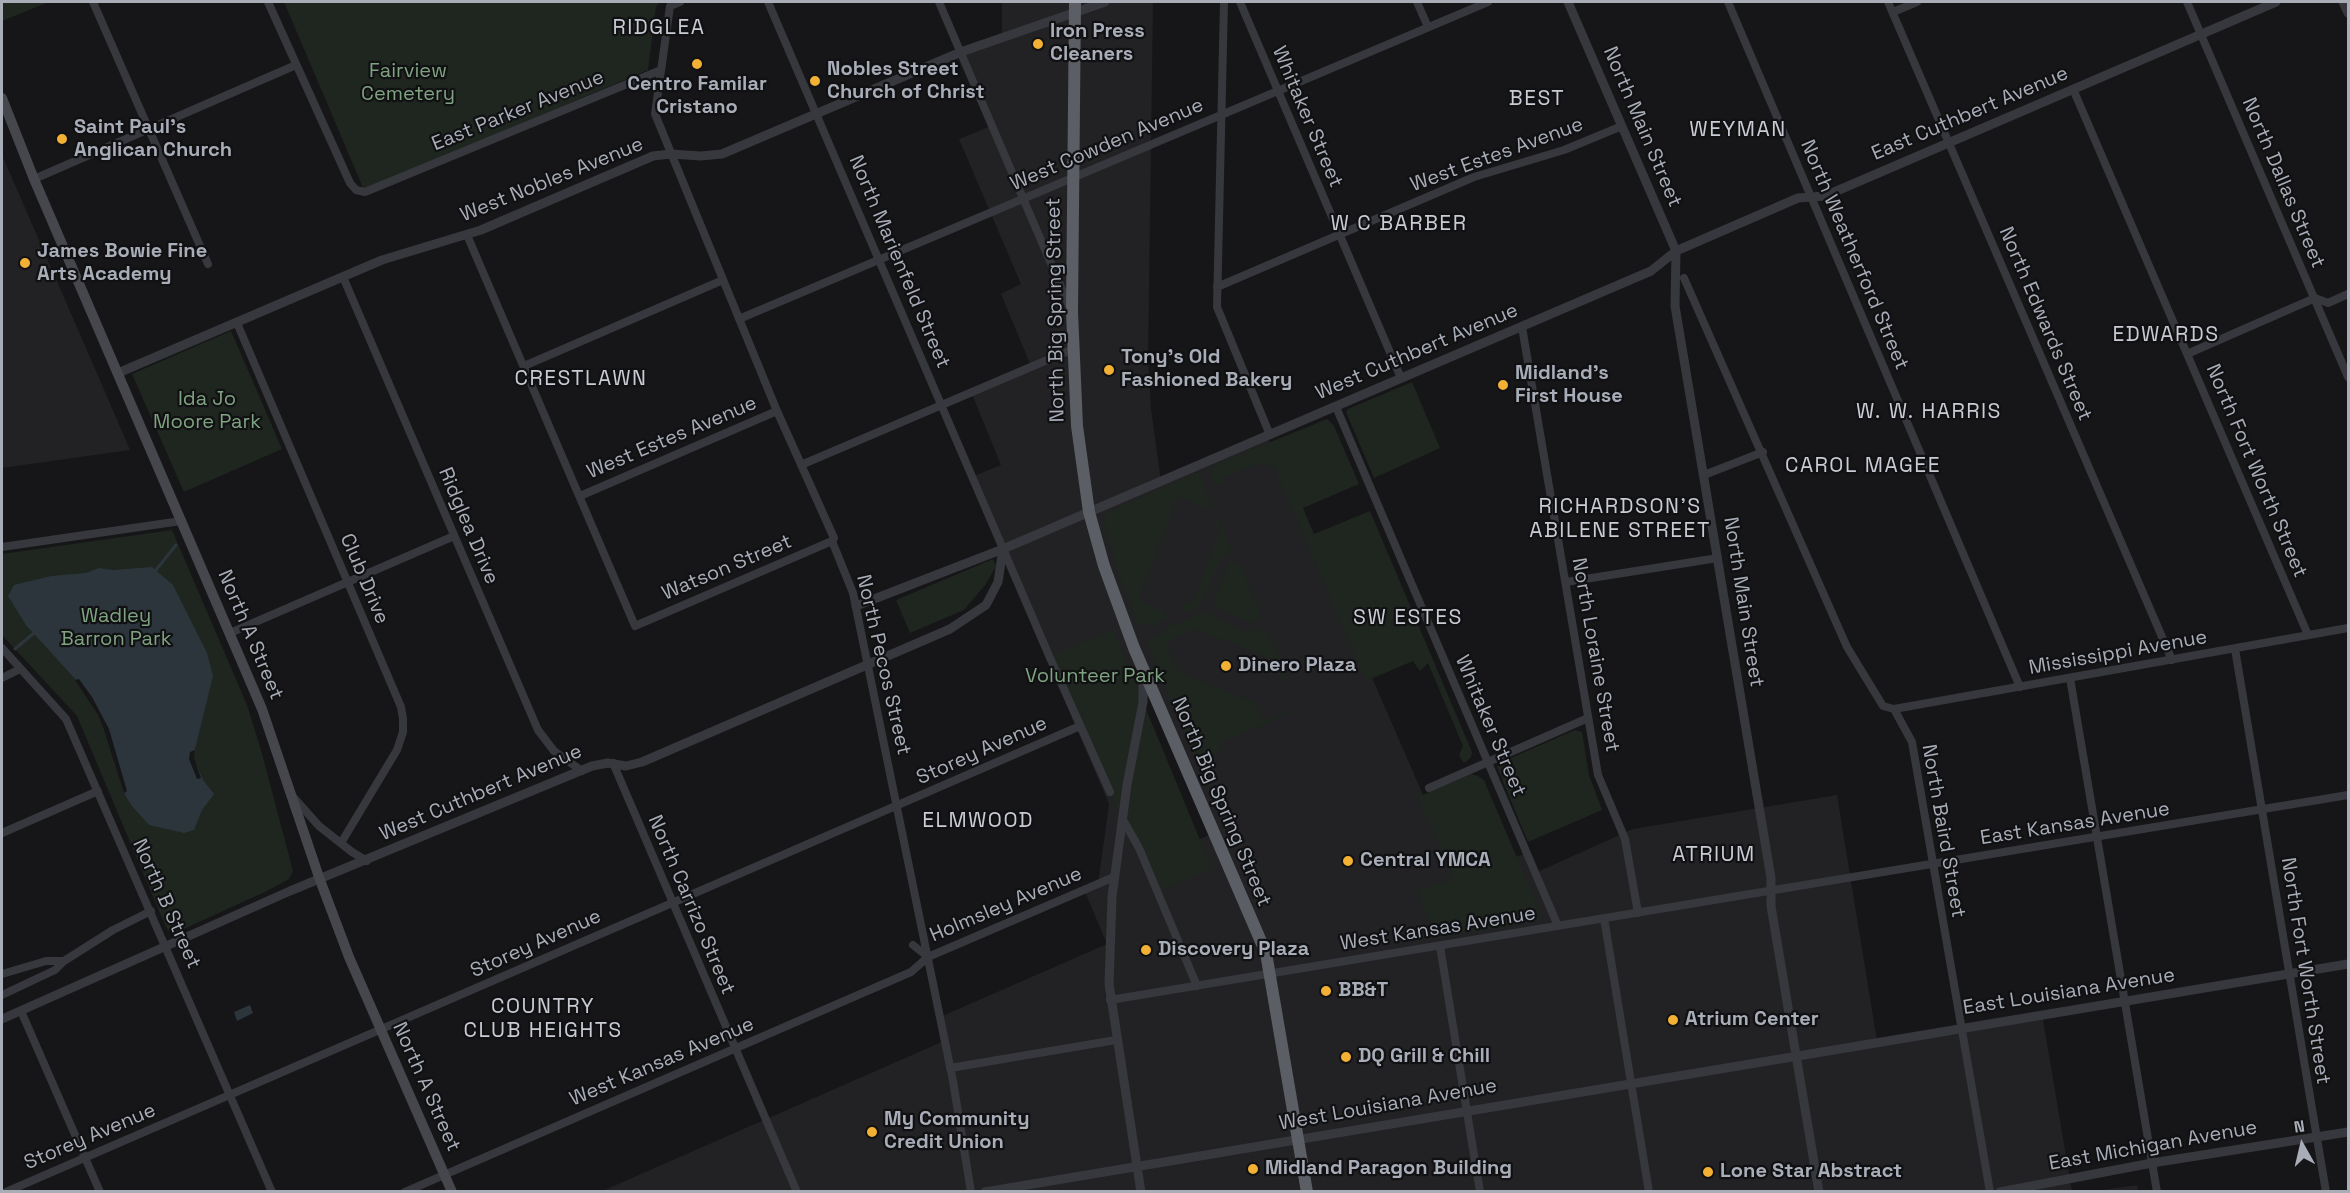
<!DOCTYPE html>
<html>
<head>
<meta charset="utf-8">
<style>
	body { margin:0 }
	#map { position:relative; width:2350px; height:1193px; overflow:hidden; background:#161618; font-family:"Space Grotesk",sans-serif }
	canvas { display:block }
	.frame { position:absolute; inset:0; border:3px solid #a8adb8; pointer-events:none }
	.north { position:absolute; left:2272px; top:1115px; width:60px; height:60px; -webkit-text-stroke:4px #111113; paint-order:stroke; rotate:352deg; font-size:16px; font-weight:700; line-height:24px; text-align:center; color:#a8adb8 }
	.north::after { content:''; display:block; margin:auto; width:21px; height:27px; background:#a8adb8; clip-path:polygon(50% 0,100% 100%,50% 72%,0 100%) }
</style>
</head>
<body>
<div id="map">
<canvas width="2350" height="1193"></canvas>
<div class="frame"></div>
<div class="north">N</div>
</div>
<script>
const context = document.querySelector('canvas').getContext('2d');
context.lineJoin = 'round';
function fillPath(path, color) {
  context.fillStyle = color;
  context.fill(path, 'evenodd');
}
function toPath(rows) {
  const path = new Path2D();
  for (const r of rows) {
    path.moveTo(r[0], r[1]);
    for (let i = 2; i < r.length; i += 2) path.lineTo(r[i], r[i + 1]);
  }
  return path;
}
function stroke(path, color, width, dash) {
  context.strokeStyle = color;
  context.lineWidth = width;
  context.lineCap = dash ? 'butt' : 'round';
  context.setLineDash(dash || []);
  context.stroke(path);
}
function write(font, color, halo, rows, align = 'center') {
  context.font = font + ' "Space Grotesk",sans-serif';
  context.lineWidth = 4.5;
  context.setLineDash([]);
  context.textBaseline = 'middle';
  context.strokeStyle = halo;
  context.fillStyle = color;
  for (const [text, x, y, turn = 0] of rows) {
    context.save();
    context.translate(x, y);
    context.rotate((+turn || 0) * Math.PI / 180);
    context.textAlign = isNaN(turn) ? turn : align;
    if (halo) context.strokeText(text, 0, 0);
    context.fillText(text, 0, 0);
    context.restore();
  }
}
const built = toPath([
	[1002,2,1153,2,1148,360,1151,409,1161,481,1267,436,1460,880,1526,853,1535,873,1633,829,1837,795,1877,1041,2042,1014,2072,1191,600,1192,944,1041,940,1017,1107,944,1085,892,1098,885,1109,804,969,478,1001,465,971,392,1031,366,1001,294,1021,284,959,139,991,126,958,48,1002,33],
	[1154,694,1214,833,1146,862,1145,698],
	[2,155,96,371,130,450,2,468],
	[2137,1185,2138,1191,2097,1191]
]);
const green = toPath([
	[2,2,49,2,2,21],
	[284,2,660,2,656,7,648,70,364,190],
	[231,331,282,449,184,492,132,374],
	[1412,382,1440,448,1374,478,1346,412,1348,409],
	[1327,419,1334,426,1359,484,1303,508,1314,534,1370,511,1472,752,1471,757,1466,762,1463,762,1459,755,1463,746,1428,663,1420,671,1413,661,1366,681,1273,465,1265,467,1262,462,1223,478,1224,484,1221,486,1216,484,1211,474,1214,465],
	[1198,472,1212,506,1206,508,1178,497,1138,599,1166,613,1167,617,1166,620,1153,625,1141,625,1137,621,1117,569,1104,523,1105,517,1108,512],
	[1216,520,1220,520,1231,550,1221,558,1203,602,1194,611,1185,611,1180,605,1193,601,1220,531,1214,527],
	[172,530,247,705,261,750,293,871,289,879,267,891,177,932,168,930,165,925,77,716,2,635,2,554],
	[993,559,996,566,986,584,964,610,910,633,896,600],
	[1233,561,1240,565,1260,611,1260,618,1257,621,1251,622,1220,609,1214,601,1228,564],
	[1207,611,1241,631,1246,629,1251,631,1262,629,1267,631,1287,674,1284,680,1283,681,1274,660,1196,629,1166,643,1179,672,1256,703,1263,721,1289,711,1290,713,1220,743,1222,749,1220,753,1202,760,1195,757,1148,645,1153,638,1168,627],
	[1113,629,1212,869,1155,893,1049,657],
	[1575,730,1582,732,1589,775,1602,810,1528,842,1497,767,1502,762],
	[1471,774,1478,776,1484,780,1542,917,1538,921,1438,938,1417,892,1454,878,1417,794,1423,795]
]);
const water = toPath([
	[152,567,173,585,207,653,213,676,193,757,203,780,214,794,202,810,194,830,184,833,149,825,132,806,125,795,112,748,98,715,77,681,26,625,8,596,14,585,51,576,86,573,99,568,113,570],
	[250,1005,253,1013,237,1021,234,1012]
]);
const pier = toPath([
	[79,679,92,697,109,729,127,791,124,793,104,730,98,715,75,680],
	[195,750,194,758,201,778,197,779,189,759,190,752]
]);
const stream = toPath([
	[156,570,176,545],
	[15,649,34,633]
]);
const minor = toPath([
	[93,2,208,264],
	[268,2,350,183,356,190,365,192,661,70],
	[680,2,670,6,655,114,777,411,834,538,832,541,853,593,953,1081,971,1192],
	[768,2,1050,658,1110,792],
	[939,2,1070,308],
	[1224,2,1217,307,1270,435],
	[1240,2,1401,378],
	[1417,2,1428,27],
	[1728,2,2020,687],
	[1888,2,2172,660],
	[2187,2,2348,377],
	[1893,12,1917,2],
	[2073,89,2308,635],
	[34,179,296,65],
	[467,235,635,626,832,541],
	[343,277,538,730,554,751,582,771],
	[1684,278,1847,647,1883,706,1894,709,1912,742,1990,1192],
	[1217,287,1474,177,1564,150,1622,126],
	[739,319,1488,2],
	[237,323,401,707,403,719,403,732,397,750,341,843],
	[1522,327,1598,775,1625,839,1638,913],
	[2187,354,2315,298,2328,303,2348,294],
	[524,366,723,280],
	[1336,407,1558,926],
	[801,465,1073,349],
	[1704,475,1763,452],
	[580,496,777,411],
	[2,547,181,521],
	[1566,582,1718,558],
	[230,633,454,536],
	[2,648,66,719,272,1192],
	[2235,649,2326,1192],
	[2,678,20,669],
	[2070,678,2157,1192],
	[1894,709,2348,628],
	[613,763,797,1192],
	[1429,788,1588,718],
	[294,798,319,826,352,852,367,861],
	[1122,818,1139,848,1197,986],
	[2,833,98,791],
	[1604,918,1649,1192],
	[913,945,928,957,1114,877],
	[1440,946,1480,1192],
	[2,974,46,961,64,961],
	[2,995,55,970,64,961,113,930,151,911],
	[1110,1000,2348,795],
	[21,1011,100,1192],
	[950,1068,1116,1040],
	[6,1192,1080,726],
	[405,1192,911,972,928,957]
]);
const tertiary = toPath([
	[1568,2,1676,251,1675,306,1771,878,1771,906,1819,1192],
	[2343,2,2348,13],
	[118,373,382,260,481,230,653,156,671,154,701,156,722,154,961,52,1105,2],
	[856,606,1003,549,1651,271,1676,251,1798,198,1825,196,2276,2],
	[2,1019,290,891,592,766,608,763,626,766,642,762,950,629,986,605,998,582,1003,549],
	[985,1192,2348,964],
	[1141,1192,1109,984,1112,897,1127,785,1143,702,1143,674],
	[2000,1192,2152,1163,2348,1132]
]);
const secondary = toPath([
	[2,98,34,179,262,709,320,880,349,957,452,1192]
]);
const trunk = toPath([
	[1075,2,1072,312,1077,426,1089,512,1104,566,1134,648,1266,953,1307,1192]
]);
const markers = [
	[1038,44,6,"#f2b134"],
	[697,64,6,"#f2b134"],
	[815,81,6,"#f2b134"],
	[62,139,6,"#f2b134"],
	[25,263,6,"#f2b134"],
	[1109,370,6,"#f2b134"],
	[1503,385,6,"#f2b134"],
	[1226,666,6,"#f2b134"],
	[1348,861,6,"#f2b134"],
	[1146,950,6,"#f2b134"],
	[1326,991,6,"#f2b134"],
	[1673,1020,6,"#f2b134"],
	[1346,1057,6,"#f2b134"],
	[872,1132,6,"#f2b134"],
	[1253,1169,6,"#f2b134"],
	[1708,1172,6,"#f2b134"]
];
const poiNames = [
	["Iron Press",1050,32],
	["Cleaners",1050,55],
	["Nobles Street",827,70],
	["Church of Christ",827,93],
	["Centro Familar",697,85,"center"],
	["Cristano",697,108,"center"],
	["Saint Paul's",74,128],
	["Anglican Church",74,151],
	["James Bowie Fine",37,252],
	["Arts Academy",37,275],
	["Tony's Old",1121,358],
	["Fashioned Bakery",1121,381],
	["Midland's",1515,374],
	["First House",1515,397],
	["Dinero Plaza",1238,666],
	["Central YMCA",1360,861],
	["Discovery Plaza",1158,950],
	["BB&T",1338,991],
	["Atrium Center",1685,1020],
	["DQ Grill & Chill",1358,1057],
	["My Community",884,1120],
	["Credit Union",884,1143],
	["Midland Paragon Building",1265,1169],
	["Lone Star Abstract",1720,1172]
];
const parkNames = [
	["Fairview",408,72],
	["Cemetery",408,95],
	["Ida Jo",207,400],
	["Moore Park",207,423],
	["Wadley",116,617],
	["Barron Park",116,640],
	["Volunteer Park",1095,677]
];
const streetNames = [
	["East Parker Avenue",518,111,-22],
	["East Cuthbert Avenue",1970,114,-23],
	["Whitaker Street",1307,117,67],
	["North Main Street",1642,127,67],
	["West Cowden Avenue",1107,145,-23],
	["West Estes Avenue",1497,155,-20],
	["West Nobles Avenue",552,180,-22],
	["North Dallas Street",2283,183,67],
	["North Weatherford Street",1854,255,67],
	["North Marienfeld Street",899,262,67],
	["North Big Spring Street",1056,310,-91],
	["North Edwards Street",2045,324,67],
	["West Cuthbert Avenue",1417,352,-23],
	["West Estes Avenue",672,438,-23],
	["North Fort Worth Street",2256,471,67],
	["Ridglea Drive",468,526,67],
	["Watson Street",727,568,-23],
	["Club Drive",364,579,67],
	["North Main Street",1743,602,81],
	["North A Street",250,635,67],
	["Mississippi Avenue",2118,653,-10],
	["North Loraine Street",1595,655,80],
	["North Pecos Street",883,665,77],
	["Whitaker Street",1490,726,67],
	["Storey Avenue",982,751,-24],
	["West Cuthbert Avenue",481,793,-23],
	["North Big Spring Street",1221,802,67],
	["East Kansas Avenue",2075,824,-9],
	["North Baird Street",1943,831,80],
	["North B Street",166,904,66],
	["North Carrizo Street",691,905,67],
	["Holmsley Avenue",1006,905,-23],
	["West Kansas Avenue",1438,929,-9],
	["Storey Avenue",536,944,-24],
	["North Fort Worth Street",2305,971,81],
	["East Louisiana Avenue",2069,992,-9],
	["West Kansas Avenue",662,1062,-23],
	["North A Street",426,1087,66],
	["West Louisiana Avenue",1388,1105,-10],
	["Storey Avenue",90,1137,-23],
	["East Michigan Avenue",2153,1146,-10]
];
const neighbourhoodNames = [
	["RIDGLEA",659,28],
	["BEST",1537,99],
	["WEYMAN",1738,130],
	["W C BARBER",1399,224],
	["EDWARDS",2166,335],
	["CRESTLAWN",581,379],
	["W. W. HARRIS",1929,412],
	["CAROL MAGEE",1863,466],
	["RICHARDSON'S",1620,507],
	["ABILENE STREET",1620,531],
	["SW ESTES",1408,618],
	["ELMWOOD",978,821],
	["ATRIUM",1714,855],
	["COUNTRY",543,1007],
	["CLUB HEIGHTS",543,1031]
];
fillPath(built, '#222225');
fillPath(green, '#1e261f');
fillPath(water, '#2c353c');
fillPath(pier, '#161618');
stroke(stream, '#2c353c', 3);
stroke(minor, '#37383d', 8);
stroke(tertiary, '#37383d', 9);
stroke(secondary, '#45474d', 10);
stroke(trunk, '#5b5e65', 12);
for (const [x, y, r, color] of markers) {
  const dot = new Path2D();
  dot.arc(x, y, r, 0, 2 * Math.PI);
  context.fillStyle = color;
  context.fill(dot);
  stroke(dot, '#111113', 2);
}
write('bold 20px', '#a8adb8', '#111113', poiNames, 'left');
write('20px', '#7fa381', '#111113', parkNames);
write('20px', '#a8adb8', '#111113', streetNames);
context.letterSpacing = '1.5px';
write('21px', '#c9ccd4', '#111113', neighbourhoodNames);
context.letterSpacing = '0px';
</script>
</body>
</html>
